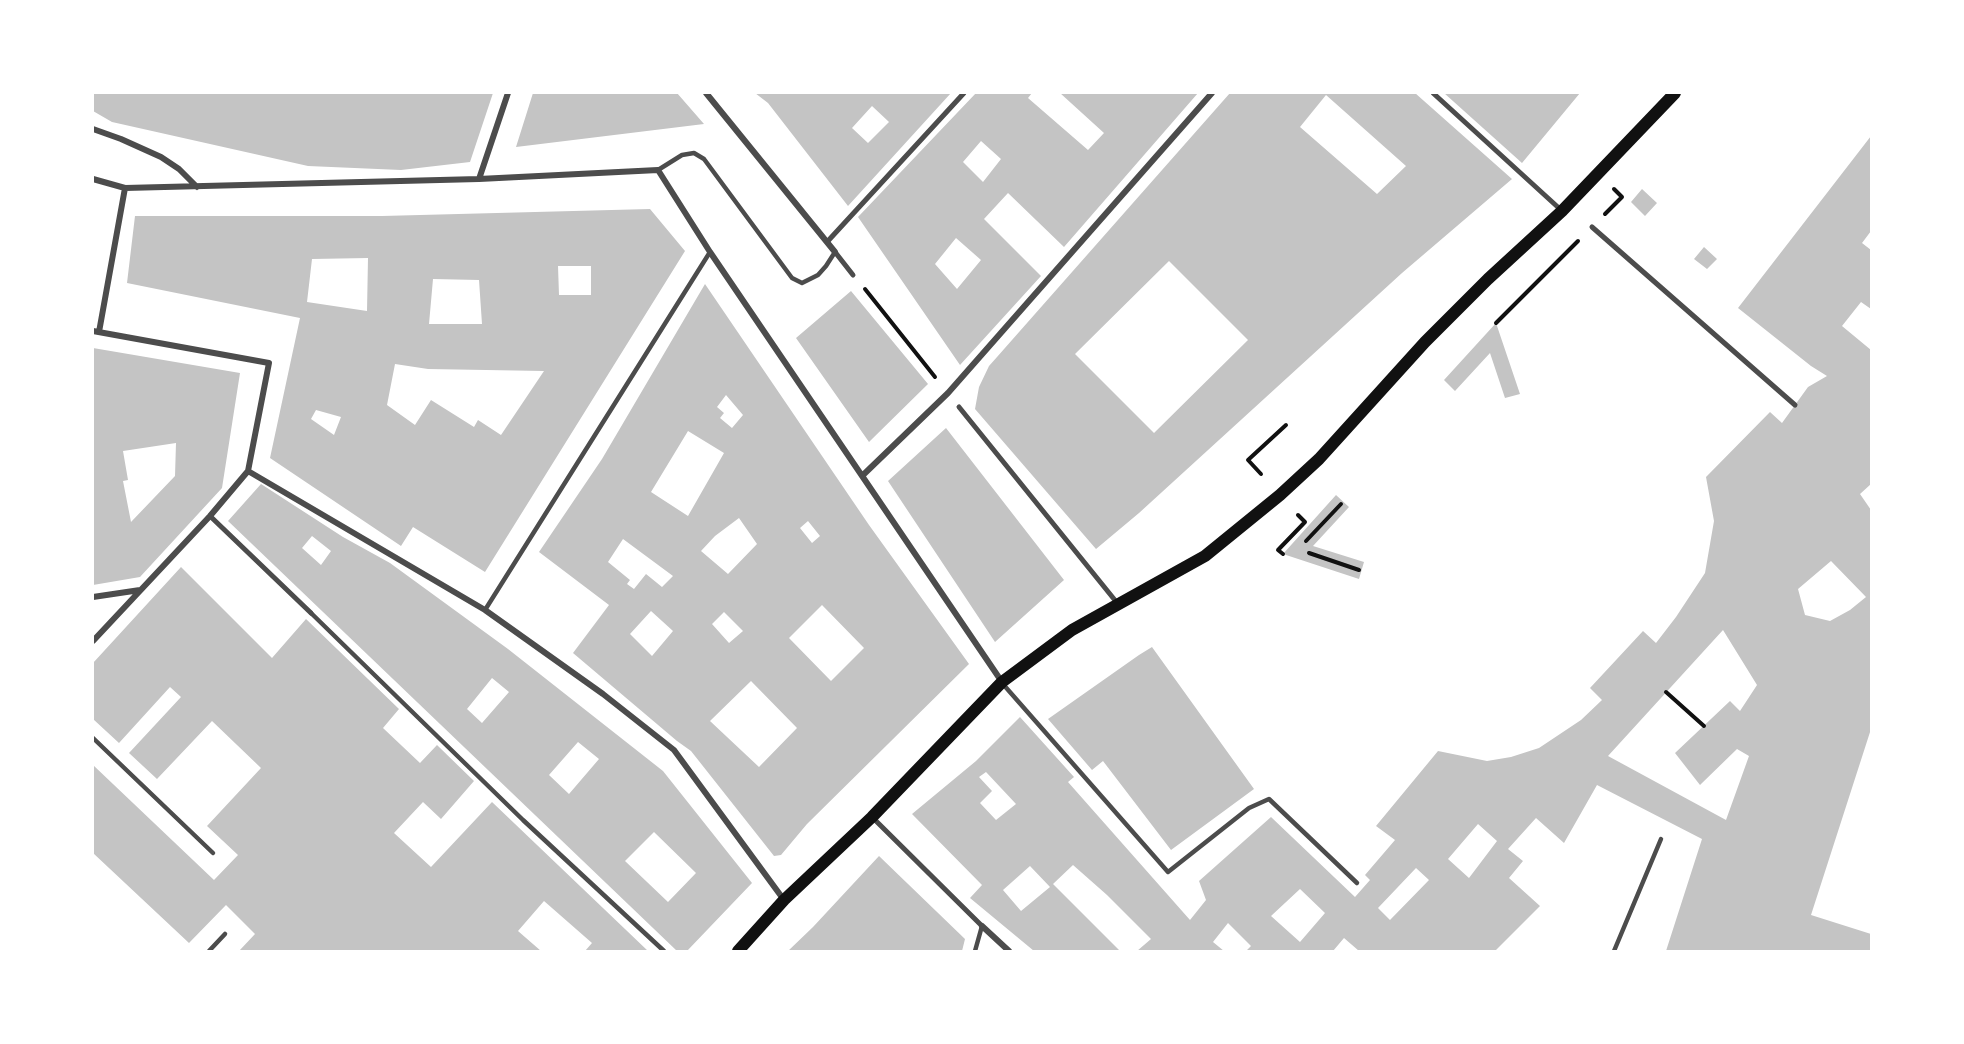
<!DOCTYPE html>
<html>
<head>
<meta charset="utf-8">
<style>
	body { margin:0 }
	#map { position:relative; width:1964px; height:1044px; overflow:hidden; background:#fff; font-family:"Source Sans 3",sans-serif }
	canvas { display:block }
	.frame { position:absolute; inset:0; border:94px solid #fff; pointer-events:none }
</style>
</head>
<body>
<div id="map">
<canvas width="1964" height="1044"></canvas>
<div class="frame"></div>
</div>
<script>
const context = document.querySelector('canvas').getContext('2d');
context.lineJoin = 'round';
function fillPath(path, color) {
  context.fillStyle = color;
  context.fill(path, 'evenodd');
}
function toPath(rows) {
  const path = new Path2D();
  for (const r of rows) {
    path.moveTo(r[0], r[1]);
    for (let i = 2; i < r.length; i += 2) path.lineTo(r[i], r[i + 1]);
  }
  return path;
}
function stroke(path, color, width, dash) {
  context.strokeStyle = color;
  context.lineWidth = width;
  context.lineCap = dash ? 'butt' : 'round';
  context.setLineDash(dash || []);
  context.stroke(path);
}
const building = toPath([
	[93,93,493,93,470,162,401,170,308,166,112,122,93,111],
	[533,93,677,93,704,124,516,147],
	[755,93,951,93,848,206,768,103],
	[872,106,889,122,868,143,852,128],
	[976,93,1032,93,1028,98,1088,150,1104,133,1060,93,1198,93,1064,247,1008,193,984,219,1041,276,960,365,858,217],
	[981,141,1001,159,983,182,963,162],
	[956,238,981,260,957,289,935,264],
	[1230,93,1415,93,1512,179,1402,273,1139,513,1096,549,975,409,979,387,989,366,997,357],
	[1326,95,1406,166,1377,194,1300,127],
	[1169,261,1248,340,1154,433,1075,354],
	[1444,93,1580,93,1522,163],
	[1871,136,1871,231,1862,243,1871,250,1871,309,1861,302,1842,326,1871,350,1871,484,1860,494,1871,510,1871,729,1811,915,1871,934,1871,951,1666,951,1702,839,1597,785,1564,843,1536,818,1508,849,1523,861,1509,878,1540,906,1495,951,1359,951,1344,938,1333,951,1246,951,1251,946,1228,923,1213,942,1224,951,1137,951,1151,939,1107,895,1073,865,1053,884,1120,951,1034,951,970,898,982,885,912,814,976,761,1020,717,1074,777,1068,782,1190,920,1206,900,1199,881,1271,817,1355,897,1370,880,1365,875,1395,840,1376,826,1438,751,1487,761,1511,757,1539,748,1581,720,1602,700,1590,688,1643,631,1656,643,1676,617,1705,573,1714,521,1706,477,1770,412,1782,423,1808,387,1827,376,1811,366,1738,308],
	[1831,561,1866,597,1850,610,1830,621,1805,615,1798,589],
	[1723,630,1757,685,1740,711,1730,701,1675,753,1700,785,1737,749,1749,756,1726,820,1608,756],
	[986,772,1016,804,996,820,980,803,992,791,979,777],
	[1478,824,1497,841,1469,878,1448,859],
	[1030,866,1050,887,1021,911,1003,890],
	[1416,868,1429,880,1390,920,1378,908],
	[1300,889,1325,913,1300,942,1271,916],
	[1642,189,1657,203,1645,216,1631,202],
	[650,209,685,251,485,572,413,527,401,546,270,458,300,318,127,283,135,216,382,216],
	[368,258,367,311,307,302,312,259],
	[558,266,591,266,591,295,559,295],
	[433,279,479,280,482,324,429,324],
	[395,364,428,369,544,371,501,435,478,420,474,427,431,400,415,425,387,405],
	[316,410,341,417,334,435,311,419],
	[1704,247,1717,259,1707,269,1694,259],
	[705,284,869,525,969,664,807,824,781,855,774,856,691,751,677,741,573,653,609,605,539,552,602,459],
	[726,395,743,415,732,428,720,418,724,413,717,407],
	[688,431,724,453,688,516,651,492],
	[739,518,757,544,728,574,701,551,715,536],
	[808,521,820,536,812,543,800,528],
	[623,539,673,576,662,587,646,574,634,589,627,584,630,580,608,562],
	[822,605,864,648,831,681,789,638],
	[651,611,673,631,652,656,630,634],
	[724,612,743,631,729,643,712,624],
	[751,681,797,728,759,767,710,721],
	[851,291,928,384,869,442,796,338],
	[1496,323,1520,394,1505,398,1490,353,1455,391,1444,380],
	[93,348,240,373,222,488,140,577,93,585],
	[176,443,175,476,131,522,123,481,128,480,123,451],
	[946,428,1064,580,995,642,888,481],
	[261,484,343,537,390,563,508,649,663,771,752,883,687,951,677,951,228,521],
	[312,536,331,551,321,565,302,548],
	[492,678,509,692,482,723,467,709],
	[578,742,599,759,569,794,549,775],
	[654,832,696,873,668,902,625,861],
	[1336,495,1349,507,1313,546,1364,562,1359,579,1283,554],
	[181,567,272,658,306,619,399,709,383,728,420,763,437,745,474,781,441,819,423,802,394,833,431,867,492,802,648,951,585,951,592,943,544,901,518,931,541,951,239,951,255,934,226,905,189,943,93,853,93,765,214,880,238,855,207,826,261,768,212,721,157,779,129,753,181,697,170,687,119,743,93,719,93,663],
	[1152,647,1254,789,1171,850,1103,761,1092,770,1048,719,1139,655],
	[879,856,965,939,962,951,788,951,813,927]
]);
const path = toPath([
	[1605,214,1622,197,1614,189],
	[865,289,935,377],
	[1496,323,1578,241],
	[1261,474,1248,460,1286,425],
	[1306,541,1341,504],
	[1309,553,1359,570],
	[1283,554,1278,550,1305,522,1298,515],
	[1666,692,1704,726]
]);
const service = toPath([
	[658,170,682,155,694,153,704,159,792,278,802,283,818,275,826,266,835,252],
	[485,610,710,252],
	[311,613,523,820,664,951],
	[1002,683,1168,872,1249,808,1269,799,1357,883],
	[93,738,213,853],
	[209,951,225,934],
	[975,951,982,926],
	[1614,951,1661,839]
]);
const pedestrian = toPath([
	[1433,93,1561,210],
	[1592,227,1795,405],
	[827,242,964,93],
	[835,252,853,275],
	[959,407,1118,604],
	[210,516,311,613],
	[873,818,982,926]
]);
const minor = toPath([
	[706,93,835,252],
	[93,129,121,139,161,157,179,169,197,187],
	[93,179,125,188,479,179,658,170,710,252,1002,682],
	[479,179,508,93],
	[93,331,269,363,248,471,210,516,93,641],
	[99,332,125,188],
	[248,471,485,610,603,694,674,750,784,900],
	[862,476,948,393,1212,93],
	[93,597,140,590],
	[982,926,1009,951]
]);
const secondary = toPath([
	[738,951,784,900,872,817,1002,682,1072,630,1205,556,1280,495,1319,459,1425,342,1488,279,1562,211,1675,93]
]);
fillPath(building, '#c4c4c4');
stroke(path, '#111', 4);
stroke(service, '#4c4c4c', 4.5);
stroke(pedestrian, '#4c4c4c', 5);
stroke(minor, '#4c4c4c', 6);
stroke(secondary, '#111', 12);
</script>
</body>
</html>
